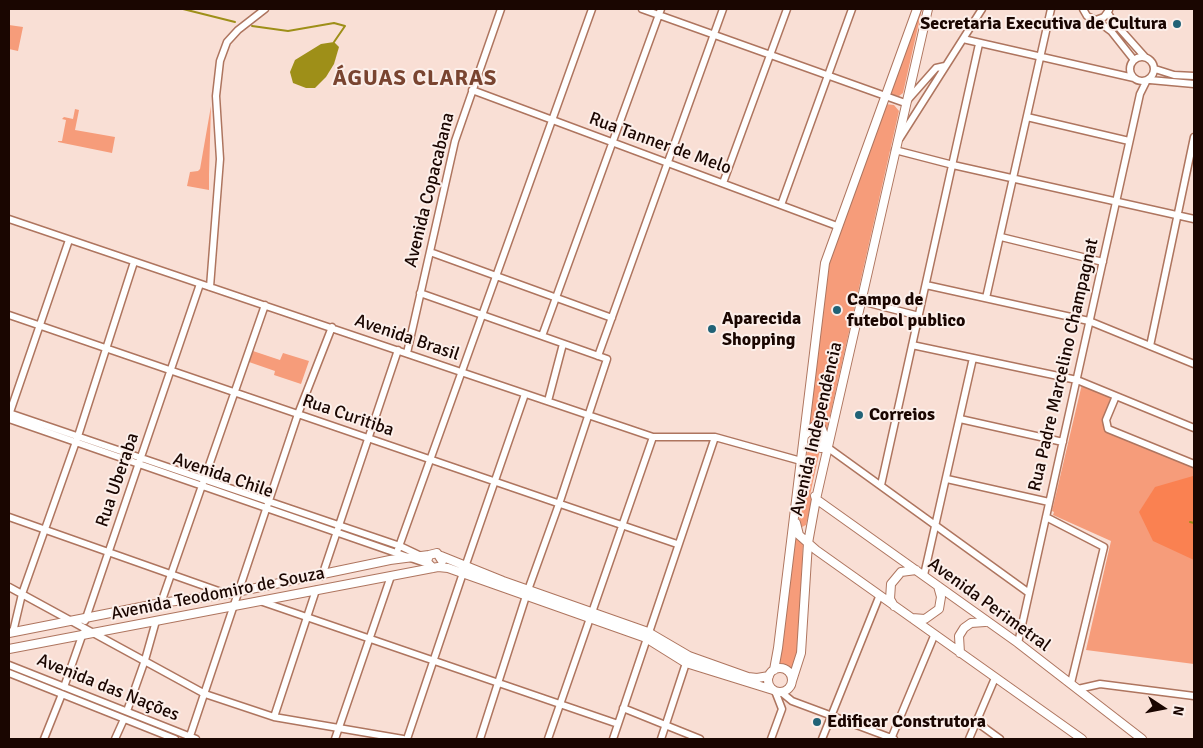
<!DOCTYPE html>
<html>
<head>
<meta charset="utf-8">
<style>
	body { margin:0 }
	#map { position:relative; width:1203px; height:748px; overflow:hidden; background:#f9dfd5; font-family:Signika,sans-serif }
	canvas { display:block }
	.frame { position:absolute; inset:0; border:10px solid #1a0601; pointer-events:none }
	.north { position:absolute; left:1138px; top:683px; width:50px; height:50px; -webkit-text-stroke:4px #fcefea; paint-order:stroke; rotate:101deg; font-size:14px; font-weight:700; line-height:20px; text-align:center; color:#1a0601 }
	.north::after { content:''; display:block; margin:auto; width:18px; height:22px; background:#1a0601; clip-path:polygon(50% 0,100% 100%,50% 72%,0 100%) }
</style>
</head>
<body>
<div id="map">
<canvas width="1203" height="748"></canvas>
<div class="frame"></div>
<div class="north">N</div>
</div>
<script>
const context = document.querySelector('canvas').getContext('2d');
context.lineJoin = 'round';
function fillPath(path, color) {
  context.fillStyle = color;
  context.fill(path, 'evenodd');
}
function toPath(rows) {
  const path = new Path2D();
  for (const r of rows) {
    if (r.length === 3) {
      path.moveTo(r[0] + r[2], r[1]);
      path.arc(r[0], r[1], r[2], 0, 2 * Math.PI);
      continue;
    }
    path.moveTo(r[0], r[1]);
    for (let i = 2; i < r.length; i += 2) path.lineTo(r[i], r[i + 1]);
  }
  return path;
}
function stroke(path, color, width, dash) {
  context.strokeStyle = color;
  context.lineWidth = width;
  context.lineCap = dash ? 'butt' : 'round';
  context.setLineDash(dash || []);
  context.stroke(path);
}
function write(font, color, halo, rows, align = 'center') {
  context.font = font + ' Signika,sans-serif';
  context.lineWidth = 4;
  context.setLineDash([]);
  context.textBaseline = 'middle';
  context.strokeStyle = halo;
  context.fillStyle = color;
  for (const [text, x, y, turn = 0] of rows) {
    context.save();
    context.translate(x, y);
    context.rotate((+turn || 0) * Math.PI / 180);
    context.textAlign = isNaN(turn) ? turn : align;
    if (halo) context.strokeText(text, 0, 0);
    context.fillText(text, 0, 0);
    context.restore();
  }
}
const green = toPath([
	[920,9,922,9,903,93,899,96,893,95,891,93],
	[9,25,23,27,18,51,9,49],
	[885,104,894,105,899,111,827,429,818,423,806,427,828,263],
	[211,106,209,174,209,190,187,186,190,172,198,171,200,169],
	[75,109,79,110,75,130,115,137,112,153,58,142,58,141,62,141,66,120,62,119,64,117,73,119],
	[253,351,280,360,283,353,309,361,301,384,274,375,275,371,249,362],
	[1082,384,1111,397,1102,421,1106,431,1194,467,1194,664,1086,650,1111,541,1053,515,1054,512,1052,511],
	[817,429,823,436,810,495,812,500,806,525,802,527,799,521,803,459,807,454,811,432],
	[794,532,803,544,798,648,791,671,785,666,776,664]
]);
const forest = toPath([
	[1193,476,1194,476,1194,560,1153,541,1139,512,1155,487]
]);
const water = toPath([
	[334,42,339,47,334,64,326,77,315,88,306,88,293,83,290,72,295,60,321,44]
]);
const stream = toPath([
	[183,9,235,22],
	[252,26,288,31,334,23,345,26,334,42],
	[1190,522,1194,523]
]);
const minor = toPath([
	[642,9,905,103,936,68,945,66],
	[1083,9,1087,16,1096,20,1104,17,1109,10],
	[1108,13,1112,20,1145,57],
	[1096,20,1111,31,1134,60],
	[963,39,1134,78],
	[1142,69,12],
	[1155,69,1174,75,1194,76],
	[1150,80,1194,84],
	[472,90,837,226],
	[1027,117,1129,141],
	[900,138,982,9],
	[895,150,953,165,1194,219],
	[723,183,787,9],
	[781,205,852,9],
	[9,219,653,437,715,437,801,461],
	[1001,237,1103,262],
	[430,252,612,318],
	[926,285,1089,321,1194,364],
	[210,287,220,159,216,96,220,61,227,42,238,30,265,9],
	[420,293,607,359,559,504,528,590],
	[986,298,1051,9],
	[861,301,919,316],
	[9,315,677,544],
	[542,336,661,9],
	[912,345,1077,380,1194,428],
	[1150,346,1194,137],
	[407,353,455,141,501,9],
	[598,356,723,9],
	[1116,396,1106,420,1108,429,1194,464],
	[548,401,563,344],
	[9,413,400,546,421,556],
	[9,415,69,240],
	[9,419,428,564],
	[960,419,1063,442],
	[827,447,1029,593],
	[947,479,1049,502],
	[881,485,979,44],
	[9,517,227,594],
	[1046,517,1104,547,1071,683],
	[397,552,592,9],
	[465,567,525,394],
	[924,575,973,358],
	[322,576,398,350],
	[9,587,205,694,274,717,403,739],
	[260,601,618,724],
	[161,603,265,305],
	[85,621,200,284],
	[13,632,22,594,78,436,134,262],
	[1018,643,1140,94,1146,82],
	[9,665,196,739],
	[9,673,175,739],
	[64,687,83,633],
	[1078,689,1100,684,1194,696],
	[781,692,792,701,894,739],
	[623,708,700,739],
	[127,711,145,660,156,621],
	[274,717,316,590],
	[975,721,1000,739],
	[44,739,62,694],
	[115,739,124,719],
	[189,739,298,414,332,327],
	[335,739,391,576],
	[407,739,463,573],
	[480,739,526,596],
	[548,739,653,437],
	[613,739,715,437],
	[661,739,687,660],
	[771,739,782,709,775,691],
	[822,739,879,597],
	[891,739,934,636],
	[969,739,995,678]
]);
const major = toPath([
	[804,436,813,427,821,427,824,435,821,448],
	[815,496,816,499,1018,643,1142,739],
	[796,523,799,535,816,550,1082,739],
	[441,556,503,581,648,632,689,656,748,677,757,678,769,676],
	[433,568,427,562,429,555,437,553,442,561],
	[894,606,890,599,891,584,901,572,916,570],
	[912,618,925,619,939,609,941,597,938,586],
	[9,633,161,603,227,594,390,560,429,555],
	[9,649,438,567,448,568,646,638,686,663,773,690],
	[960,653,959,636,964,628,971,623,985,622],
	[780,680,12],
	[774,670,778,648,825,263,917,9],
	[792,681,801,653,808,543,816,499,928,9]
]);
const markers = [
	[1177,24,5,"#216276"],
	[837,310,5,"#216276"],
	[712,329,5,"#216276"],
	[859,415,5,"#216276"],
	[817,722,5,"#216276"]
];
const poiNames = [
	["Secretaria Executiva de Cultura",1167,24,"right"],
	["Campo de",847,300],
	["futebol publico",847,321],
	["Aparecida",722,319],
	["Shopping",722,340],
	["Correios",869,415],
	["Edificar Construtora",827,722]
];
const streetNames = [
	["Rua Tanner de Melo",660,144,20],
	["Avenida Copacabana",430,190,-76],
	["Avenida Brasil",407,338,19],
	["Rua Padre Marcelino Champagnat",1064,365,-77],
	["Rua Curitiba",348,416,19],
	["Avenida Independência",817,429,-77],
	["Avenida Chile",223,476,19],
	["Rua Uberaba",118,480,-71],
	["Avenida Teodomiro de Souza",218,594,-11],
	["Avenida Perimetral",989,605,36],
	["Avenida das Nações",108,688,22]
];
const districtNames = [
	["ÁGUAS CLARAS",415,79]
];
fillPath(green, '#f69c7a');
fillPath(forest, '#fa8151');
fillPath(water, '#9e8f18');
stroke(stream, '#9e8f18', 2);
stroke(minor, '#ae755f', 9);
stroke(major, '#ae755f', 10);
stroke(minor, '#fff', 6);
stroke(major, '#fff', 8);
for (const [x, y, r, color] of markers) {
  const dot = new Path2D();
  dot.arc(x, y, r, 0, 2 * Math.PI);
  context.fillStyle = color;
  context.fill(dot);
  stroke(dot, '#fcefea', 2);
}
write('bold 18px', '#1a0601', '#fcefea', poiNames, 'left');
write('18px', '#1a0601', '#fcefea', streetNames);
context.letterSpacing = '1px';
write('bold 22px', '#794430', '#fcefea', districtNames);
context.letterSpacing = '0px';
</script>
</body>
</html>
